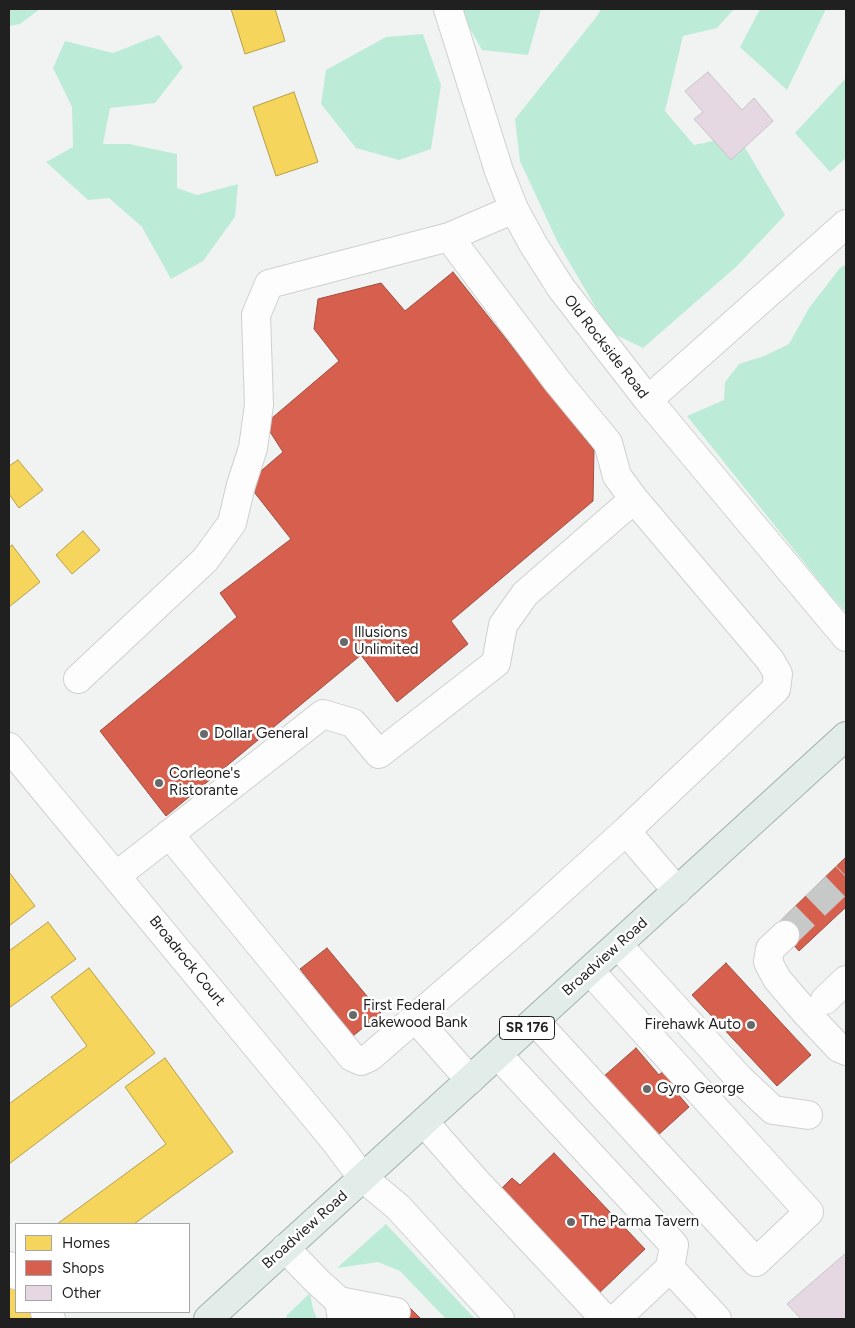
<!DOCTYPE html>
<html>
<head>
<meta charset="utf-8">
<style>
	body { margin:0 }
	#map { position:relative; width:855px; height:1328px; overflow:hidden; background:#f0f3f2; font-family:Figtree,sans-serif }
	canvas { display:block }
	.frame { position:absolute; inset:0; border:10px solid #1f201f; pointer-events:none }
	.legend { position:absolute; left:15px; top:1223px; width:175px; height:90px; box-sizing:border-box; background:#fff; border:1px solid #a5a6a5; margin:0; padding:6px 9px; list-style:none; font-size:15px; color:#1f201f }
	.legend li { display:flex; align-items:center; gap:10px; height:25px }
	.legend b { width:25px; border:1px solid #a5a6a5 }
</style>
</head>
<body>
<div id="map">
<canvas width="855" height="1328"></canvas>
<div class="frame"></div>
<ul class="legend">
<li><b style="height:14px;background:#f6d55c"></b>Homes</li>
<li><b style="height:14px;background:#d6604d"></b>Shops</li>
<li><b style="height:14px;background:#e5d8e3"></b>Other</li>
</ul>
</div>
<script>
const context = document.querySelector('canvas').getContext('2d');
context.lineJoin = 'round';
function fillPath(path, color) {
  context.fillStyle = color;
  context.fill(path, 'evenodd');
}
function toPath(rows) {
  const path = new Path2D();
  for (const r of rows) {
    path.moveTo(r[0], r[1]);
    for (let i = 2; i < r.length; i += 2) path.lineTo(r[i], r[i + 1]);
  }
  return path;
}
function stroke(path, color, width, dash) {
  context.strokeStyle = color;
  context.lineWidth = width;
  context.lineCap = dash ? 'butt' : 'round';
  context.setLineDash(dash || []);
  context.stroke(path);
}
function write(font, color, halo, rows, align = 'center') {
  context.font = font + ' Figtree,sans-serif';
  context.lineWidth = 5;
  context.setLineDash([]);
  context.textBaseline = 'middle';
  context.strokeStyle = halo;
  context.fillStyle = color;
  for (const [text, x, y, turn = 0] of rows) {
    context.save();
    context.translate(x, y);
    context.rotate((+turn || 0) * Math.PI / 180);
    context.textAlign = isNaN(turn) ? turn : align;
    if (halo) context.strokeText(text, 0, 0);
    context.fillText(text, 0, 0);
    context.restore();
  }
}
const green = toPath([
	[9,9,40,9,20,24,9,26],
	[459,9,541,9,528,55,482,50],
	[601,9,734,9,717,28,683,36,665,111,694,145,738,136,785,215,737,266,643,348,610,332,558,243,520,161,515,119,597,16],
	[760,9,826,9,787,90,740,47],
	[423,34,441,85,431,149,399,160,356,148,321,104,326,70,386,37],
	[159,35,183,67,155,103,110,108,103,144,129,144,177,154,177,188,197,195,238,184,235,217,203,261,171,279,142,227,109,198,88,200,46,162,73,147,72,107,53,68,65,41,113,53],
	[846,78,846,158,830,172,795,133],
	[846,264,846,612,832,597,687,416,724,400,725,382,739,364,764,356,789,344,809,308,840,268],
	[386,1224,475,1319,446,1319,400,1271,378,1262,337,1268],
	[310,1293,313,1309,317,1319,288,1319,286,1316]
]);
const homes = toPath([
	[231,9,275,9,285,41,245,54,231,9],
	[294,92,318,162,276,176,253,107,294,92],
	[18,460,43,490,19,508,9,494,9,466,18,460],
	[83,531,100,550,72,574,56,555,83,531],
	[12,545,40,582,9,607,9,548,12,545],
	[9,872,35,906,9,926,9,872],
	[48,922,76,959,9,1008,9,951,48,922],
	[89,968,155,1053,9,1164,9,1104,87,1046,51,997,89,968],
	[165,1058,233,1152,134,1224,57,1224,166,1144,125,1087,165,1058],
	[9,1280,16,1289,16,1312,35,1312,38,1315,33,1319,9,1319,9,1280]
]);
const shops = toPath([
	[453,272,594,450,593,501,451,621,468,644,397,702,361,655,166,816,100,731,237,617,220,593,291,539,247,483,283,452,265,424,339,361,314,329,318,299,381,283,405,311,453,272],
	[846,857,846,907,799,951,776,925,846,857],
	[327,948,381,1013,353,1036,300,969,327,948],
	[726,963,811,1055,777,1086,692,995,726,963],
	[636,1048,659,1075,669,1066,686,1085,677,1093,689,1107,656,1137,603,1077,636,1048],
	[554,1153,645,1249,595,1297,495,1195,512,1178,520,1185,554,1153],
	[405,1303,421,1319,389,1319,405,1303]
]);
const building = toPath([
	[708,72,742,110,754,98,773,121,731,160,694,119,703,112,685,91,708,72],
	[846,1253,846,1319,801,1319,787,1304,846,1253]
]);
const minorTunnel = toPath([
	[785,935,846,876]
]);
const minor = toPath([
	[448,9,499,171,514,209,533,244,561,288,648,400,846,637],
	[514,209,449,237,557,381,608,443,617,476,634,499,770,660,778,674,776,689,626,831],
	[648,400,846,224],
	[78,679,205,560,232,523,241,485,253,448,259,405,256,315,269,284,449,237],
	[9,747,335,1141,362,1177,398,1207,500,1319],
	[169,834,352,1057,361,1061,370,1057,415,1018],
	[116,876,323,714,353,723,379,754,496,663,503,625,525,594,634,499],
	[785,935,770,949,768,962,777,979,807,1014,839,1048,846,1051],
	[618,945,739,1078,773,1110,808,1115],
	[825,1000,846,980],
	[535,1021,756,1262,809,1212,590,971],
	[498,1055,674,1245,670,1268,717,1319],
	[470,1080,415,1018,520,927,626,831,677,891],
	[424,1122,473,1178,605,1319],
	[285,1248,317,1281,339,1301,342,1319],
	[9,1266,16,1275],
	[339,1301,396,1312],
	[45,1312,51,1319],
	[616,1319,670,1268]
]);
const major = toPath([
	[208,1319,846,736]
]);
const markers = [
	[344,642,5,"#686a69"],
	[204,734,5,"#686a69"],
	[159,783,5,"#686a69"],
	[353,1015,5,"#686a69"],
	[751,1025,5,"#686a69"],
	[647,1089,5,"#686a69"],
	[571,1222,5,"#686a69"]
];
const shields = [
	[527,1028,55]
];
const shieldNames = [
	["SR 176",527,1028]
];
const streetNames = [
	["Old Rockside Road",606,347,52],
	["Broadview Road",605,957,-42],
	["Broadrock Court",187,961,51],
	["Broadview Road",305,1230,-42]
];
const poiNames = [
	["Illusions",354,633],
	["Unlimited",354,650],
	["Dollar General",214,734],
	["Corleone's",169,774],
	["Ristorante",169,791],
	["First Federal",363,1006],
	["Lakewood Bank",363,1023],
	["Firehawk Auto",741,1025,"right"],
	["Gyro George",657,1089],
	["The Parma Tavern",581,1222]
];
fillPath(green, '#bcecd7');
fillPath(homes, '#f6d55c');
stroke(homes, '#b69f4a', 1);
fillPath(shops, '#d6604d');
stroke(shops, '#9f4d3f', 1);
fillPath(building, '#e5d8e3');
stroke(building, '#c5c5c5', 1);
stroke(minorTunnel, '#c6c9c8', 28, [28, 14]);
stroke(minor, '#ced0cf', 30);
stroke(major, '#9fb0a9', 30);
stroke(minor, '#fdfdfd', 28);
stroke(major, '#e2ece9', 28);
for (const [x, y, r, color] of markers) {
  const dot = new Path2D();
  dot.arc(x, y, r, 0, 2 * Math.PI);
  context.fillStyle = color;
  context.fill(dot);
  stroke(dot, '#fff', 2);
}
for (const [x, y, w] of shields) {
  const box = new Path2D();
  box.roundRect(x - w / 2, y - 11.5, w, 23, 4);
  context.fillStyle = '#fff';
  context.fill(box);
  stroke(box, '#1f201f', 1);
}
write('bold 14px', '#1f201f', null, shieldNames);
write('15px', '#1f201f', '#fff', streetNames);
write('15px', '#1f201f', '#fff', poiNames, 'left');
</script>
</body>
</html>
